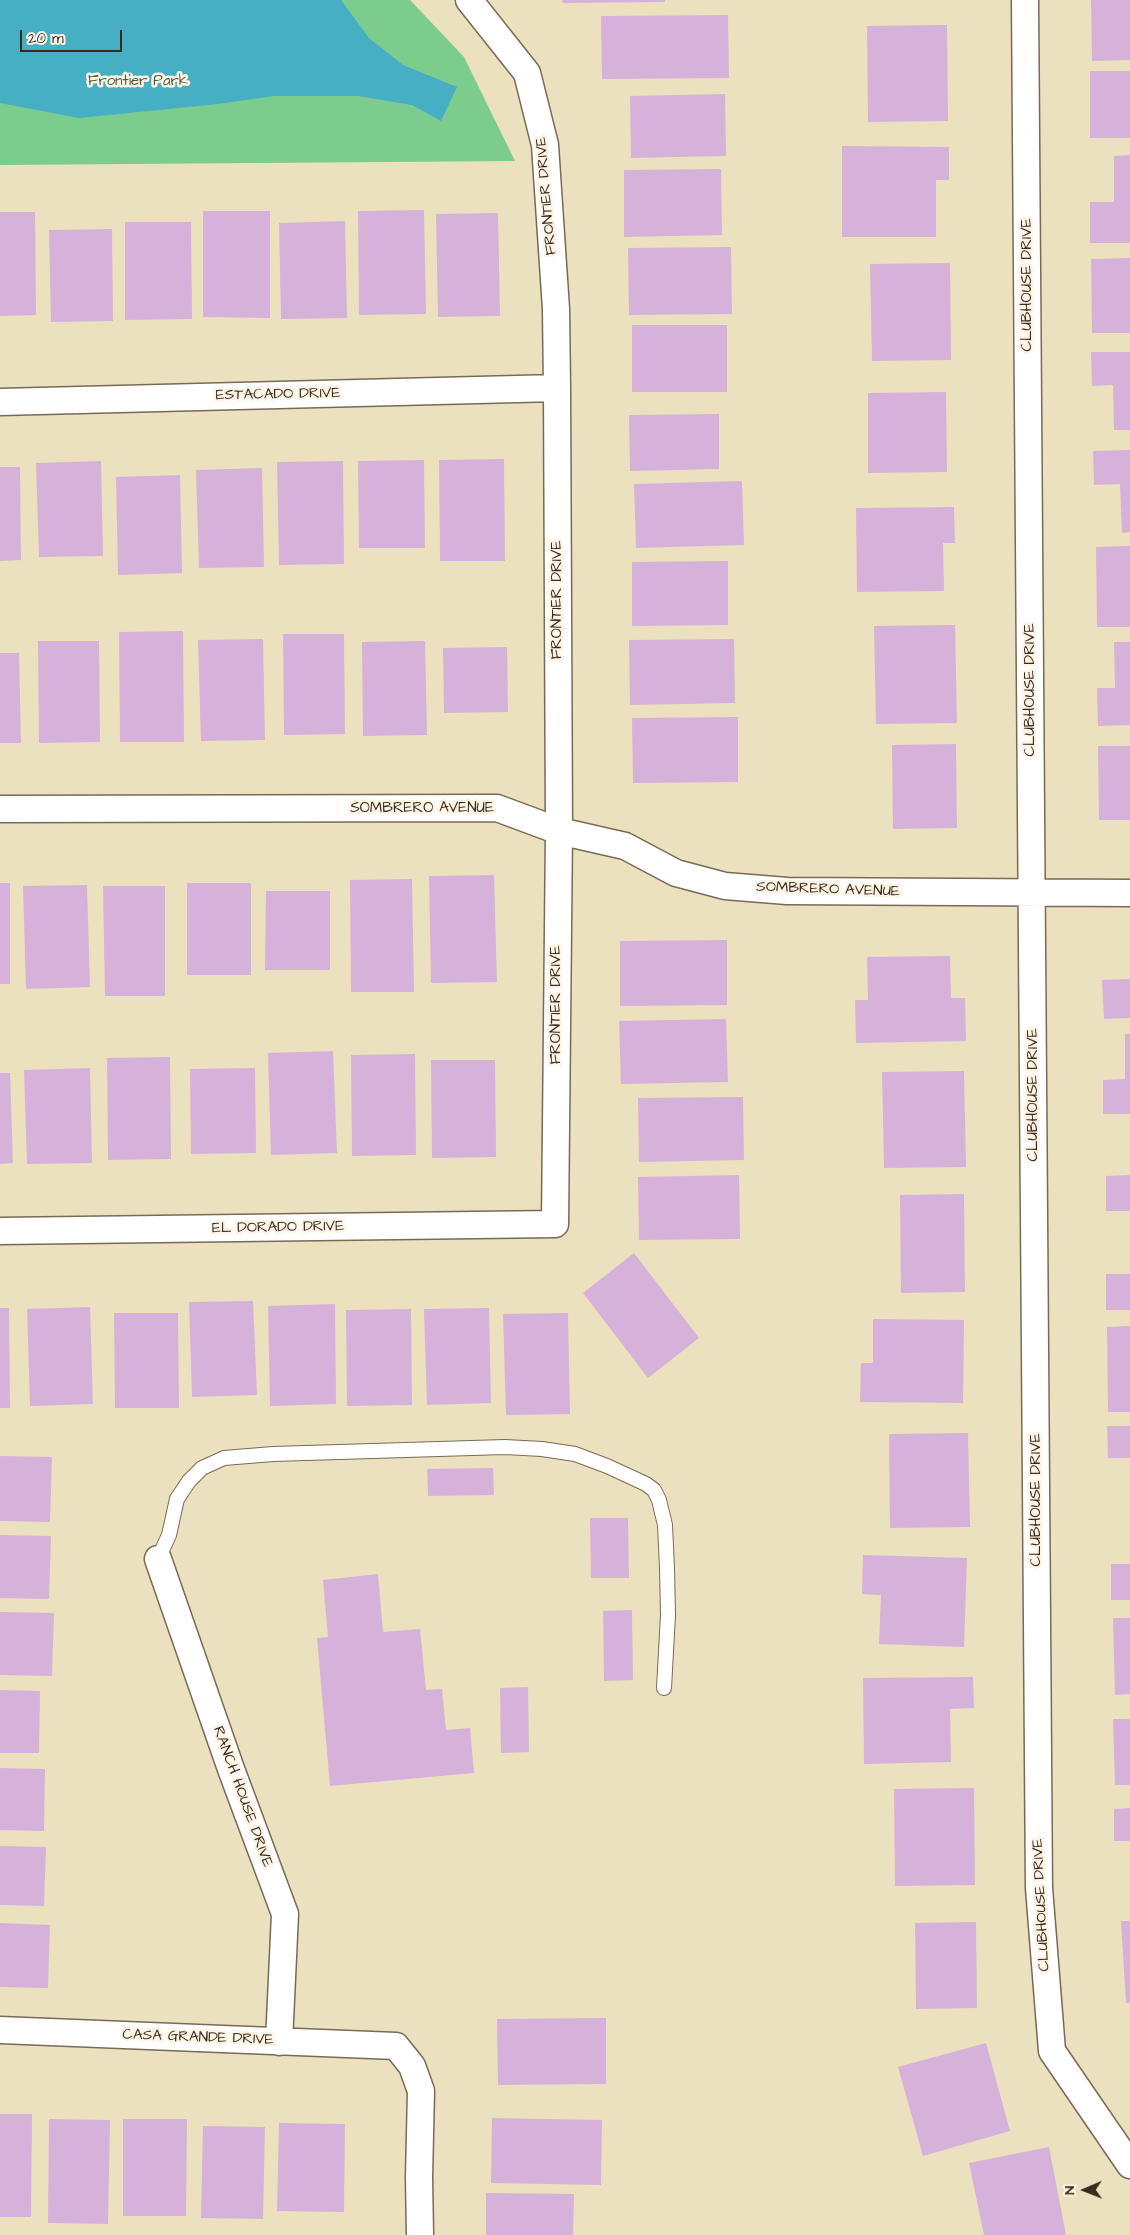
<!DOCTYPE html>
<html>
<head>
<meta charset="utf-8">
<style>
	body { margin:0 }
	#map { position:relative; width:1130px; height:2235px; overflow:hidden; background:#ebe1be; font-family:"Architects Daughter",sans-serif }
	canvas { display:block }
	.north { position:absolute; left:1060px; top:2165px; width:50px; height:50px; -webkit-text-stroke:4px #fcf5e5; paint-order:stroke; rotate:269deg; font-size:14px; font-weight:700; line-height:20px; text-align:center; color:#3b2a1e }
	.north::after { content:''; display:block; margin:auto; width:18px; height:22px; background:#3b2a1e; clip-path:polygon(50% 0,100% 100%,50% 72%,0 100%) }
	.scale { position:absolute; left:20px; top:30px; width:102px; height:22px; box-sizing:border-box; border:2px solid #3b2a1e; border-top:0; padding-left:6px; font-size:15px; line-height:18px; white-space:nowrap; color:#3b2a1e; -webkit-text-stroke:4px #fcf5e5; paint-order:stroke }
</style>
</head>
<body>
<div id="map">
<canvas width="1130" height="2235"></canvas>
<div class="north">N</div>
<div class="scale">20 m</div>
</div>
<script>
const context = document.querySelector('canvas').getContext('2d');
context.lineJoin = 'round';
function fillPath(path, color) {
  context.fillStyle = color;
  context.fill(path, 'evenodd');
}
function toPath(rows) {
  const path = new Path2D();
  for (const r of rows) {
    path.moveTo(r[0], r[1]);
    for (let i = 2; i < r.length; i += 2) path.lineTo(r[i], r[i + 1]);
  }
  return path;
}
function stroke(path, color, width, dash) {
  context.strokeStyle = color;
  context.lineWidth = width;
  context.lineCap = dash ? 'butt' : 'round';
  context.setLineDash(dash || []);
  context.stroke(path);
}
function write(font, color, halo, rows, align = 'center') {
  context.font = font + ' "Architects Daughter",sans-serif';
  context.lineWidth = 5;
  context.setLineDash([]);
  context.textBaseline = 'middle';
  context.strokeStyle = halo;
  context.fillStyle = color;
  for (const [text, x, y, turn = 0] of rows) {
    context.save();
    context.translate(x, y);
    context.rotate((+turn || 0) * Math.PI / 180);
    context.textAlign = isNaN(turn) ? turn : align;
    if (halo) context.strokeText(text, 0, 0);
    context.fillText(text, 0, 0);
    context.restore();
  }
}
const green = toPath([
	[0,0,410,0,464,57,515,161,0,165]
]);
const water = toPath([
	[0,0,341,0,369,38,403,65,457,87,441,121,412,105,358,96,274,96,218,104,79,118,0,103]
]);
const building = toPath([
	[562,0,665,0,665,2,563,3],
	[1091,0,1130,0,1130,60,1092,61],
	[728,15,729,78,602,79,601,16],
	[947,25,948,121,868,122,867,26],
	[1090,71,1130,71,1130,138,1090,138],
	[725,94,726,156,631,158,630,96],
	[842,146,949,147,949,180,936,180,936,237,842,237],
	[1130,155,1130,243,1090,243,1090,202,1114,202,1114,156],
	[721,169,722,235,624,237,624,170],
	[424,210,426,314,359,315,358,211],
	[203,211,270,211,270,318,203,317],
	[0,212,35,212,36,315,0,316],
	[498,213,500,316,438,317,436,214],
	[345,221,347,318,281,319,279,223],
	[125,222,191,222,192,319,125,320],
	[112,229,113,321,51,322,49,230],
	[731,247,732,314,629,315,628,248],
	[1130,258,1130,333,1092,333,1091,259],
	[950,263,951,360,872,361,870,264],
	[632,325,727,325,727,392,632,392],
	[1091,352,1130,352,1130,430,1114,430,1113,385,1092,386],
	[946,392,947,472,868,473,868,393],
	[719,414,719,469,630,471,629,415],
	[1130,450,1130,532,1122,533,1120,484,1094,485,1093,451],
	[504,459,505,561,440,561,439,460],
	[424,460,425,548,359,548,358,461],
	[101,461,103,556,39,557,36,463],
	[343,461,344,564,279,565,277,462],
	[0,467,20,467,21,560,0,561],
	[262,468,264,567,199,568,196,470],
	[180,475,182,573,118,575,116,477],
	[742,481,744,545,636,548,634,484],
	[954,507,955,543,943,543,944,591,857,592,856,508],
	[1130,546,1130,627,1097,627,1096,547],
	[728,561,728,625,632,626,632,562],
	[955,625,957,723,876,724,874,626],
	[183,631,184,742,120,742,119,632],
	[283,634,344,634,345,734,284,735],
	[263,639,265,740,201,741,198,640],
	[734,639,735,703,630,705,629,640],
	[38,641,99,641,100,742,39,743],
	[425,641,427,735,363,736,362,642],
	[1114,642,1130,642,1130,725,1098,726,1097,688,1115,688],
	[507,647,508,712,444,713,443,648],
	[0,653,19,653,21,743,0,743],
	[738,717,738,782,633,783,632,718],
	[956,744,957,828,893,829,892,745],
	[1098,746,1130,746,1130,820,1099,820],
	[494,875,497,982,431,983,429,876],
	[412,879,414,992,351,992,350,880],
	[0,883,10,883,10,984,0,984],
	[187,883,251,883,251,975,187,975],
	[87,885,90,987,26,989,23,886],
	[103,886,165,886,165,996,105,996],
	[266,891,330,891,330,970,265,970],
	[727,940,727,1005,620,1006,620,941],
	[950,956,951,998,965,998,966,1041,856,1043,855,1000,868,1000,867,957],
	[1130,979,1130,1018,1104,1019,1102,980],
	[726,1019,728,1082,621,1084,619,1021],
	[1125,1034,1130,1034,1130,1114,1103,1114,1103,1080,1125,1079],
	[333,1051,337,1153,271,1155,268,1053],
	[415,1054,416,1155,352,1156,351,1055],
	[170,1057,171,1159,108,1160,107,1058],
	[431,1060,495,1060,496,1157,432,1158],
	[90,1068,92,1163,27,1164,24,1070],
	[255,1068,256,1153,191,1154,190,1069],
	[964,1071,966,1167,884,1168,882,1072],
	[0,1073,10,1073,13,1163,0,1164],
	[743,1097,744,1160,639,1162,638,1098],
	[739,1175,740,1239,639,1240,638,1177],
	[1130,1175,1130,1211,1106,1211,1106,1176],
	[964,1194,965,1292,901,1293,900,1195],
	[634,1253,699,1338,648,1378,583,1293],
	[1106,1274,1130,1274,1130,1310,1106,1310],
	[253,1301,257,1395,192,1397,189,1302],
	[335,1304,336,1404,270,1406,268,1306],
	[90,1307,93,1404,30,1406,27,1309],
	[0,1308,9,1308,10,1408,0,1408],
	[489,1308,491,1403,427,1405,424,1309],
	[411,1309,412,1405,347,1406,346,1310],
	[114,1313,178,1313,179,1408,115,1408],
	[568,1313,570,1414,506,1415,503,1314],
	[873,1319,964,1320,963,1403,860,1402,861,1363,873,1363],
	[1130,1326,1130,1412,1108,1412,1107,1327],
	[1107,1426,1130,1426,1130,1458,1108,1458],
	[968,1433,970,1527,890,1528,889,1434],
	[0,1456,52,1457,50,1522,0,1521],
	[493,1468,494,1495,428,1496,427,1469],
	[590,1518,628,1518,629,1578,591,1578],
	[0,1535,51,1536,49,1599,0,1598],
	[863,1555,967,1558,964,1647,879,1644,881,1595,862,1594],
	[1111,1564,1130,1564,1130,1600,1111,1600],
	[378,1574,383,1632,420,1629,426,1690,442,1689,446,1730,470,1728,474,1773,330,1786,317,1638,328,1637,323,1580],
	[632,1610,633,1680,604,1681,603,1611],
	[0,1612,54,1613,52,1676,0,1675],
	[1113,1618,1130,1618,1130,1694,1115,1695],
	[973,1677,974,1708,950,1709,951,1762,864,1764,863,1678],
	[528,1687,529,1752,501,1753,500,1688],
	[0,1690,40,1691,39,1753,0,1753],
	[1113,1719,1130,1719,1130,1785,1115,1785],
	[0,1768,45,1769,44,1831,0,1830],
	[974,1788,975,1885,895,1886,894,1789],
	[1130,1808,1130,1841,1114,1841,1114,1809],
	[0,1846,46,1847,44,1906,0,1905],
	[1121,1921,1130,1921,1130,2003,1126,2003],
	[976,1922,977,2008,916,2009,915,1923],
	[0,1923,50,1925,48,1988,0,1987],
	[606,2018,606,2084,498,2085,497,2019],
	[986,2043,1010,2131,923,2156,898,2067],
	[0,2114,32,2114,31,2217,0,2217],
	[492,2118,602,2120,601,2185,491,2183],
	[49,2119,110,2120,108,2224,48,2223],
	[123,2119,187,2119,186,2216,123,2216],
	[279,2123,345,2124,344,2212,277,2211],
	[203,2126,265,2127,263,2219,201,2218],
	[1049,2147,1066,2235,984,2235,969,2163],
	[486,2193,574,2194,573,2235,486,2235]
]);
const service = toPath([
	[158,1559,169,1535,177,1499,189,1481,202,1468,224,1458,273,1454,505,1447,542,1449,575,1454,607,1466,646,1484,654,1490,659,1500,665,1525,667,1568,668,1615,664,1688]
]);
const minor = toPath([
	[1025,0,1039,1888,1052,2051,1130,2165],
	[0,402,557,388],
	[0,809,497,808,559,831,625,846,676,873,725,886,787,891,1130,893],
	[0,1231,555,1224,559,831,557,388,556,309,545,145,527,73,469,0],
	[158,1559,231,1769,285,1914,279,2042],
	[0,2030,396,2046,412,2066,421,2091,419,2177,420,2235]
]);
const parkNames = [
	["Frontier Park",138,82]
];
const streetNames = [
	["FRONTIER DRIVE",547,196,-95],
	["CLUBHOUSE DRIVE",1028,285,-90],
	["ESTACADO DRIVE",278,395,-1],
	["FRONTIER DRIVE",558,600,-90],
	["CLUBHOUSE DRIVE",1031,690,-90],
	["SOMBRERO AVENUE",422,809],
	["SOMBRERO AVENUE",828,890,2],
	["FRONTIER DRIVE",557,1005,-90],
	["CLUBHOUSE DRIVE",1034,1095,-90],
	["EL DORADO DRIVE",278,1228,-1],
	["CLUBHOUSE DRIVE",1037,1500,-90],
	["RANCH HOUSE DRIVE",242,1797,70],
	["CLUBHOUSE DRIVE",1042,1905,-93],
	["CASA GRANDE DRIVE",198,2038,2]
];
fillPath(green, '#7ccc8d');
fillPath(water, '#46afc4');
fillPath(building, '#d6b2da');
stroke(service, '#796a56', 16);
stroke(minor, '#796a56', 29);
stroke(service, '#fff', 14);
stroke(minor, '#fff', 26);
write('15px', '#4e5b3f', '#fcf5e5', parkNames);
write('15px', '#3b2a1e', '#fcf5e5', streetNames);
</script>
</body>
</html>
